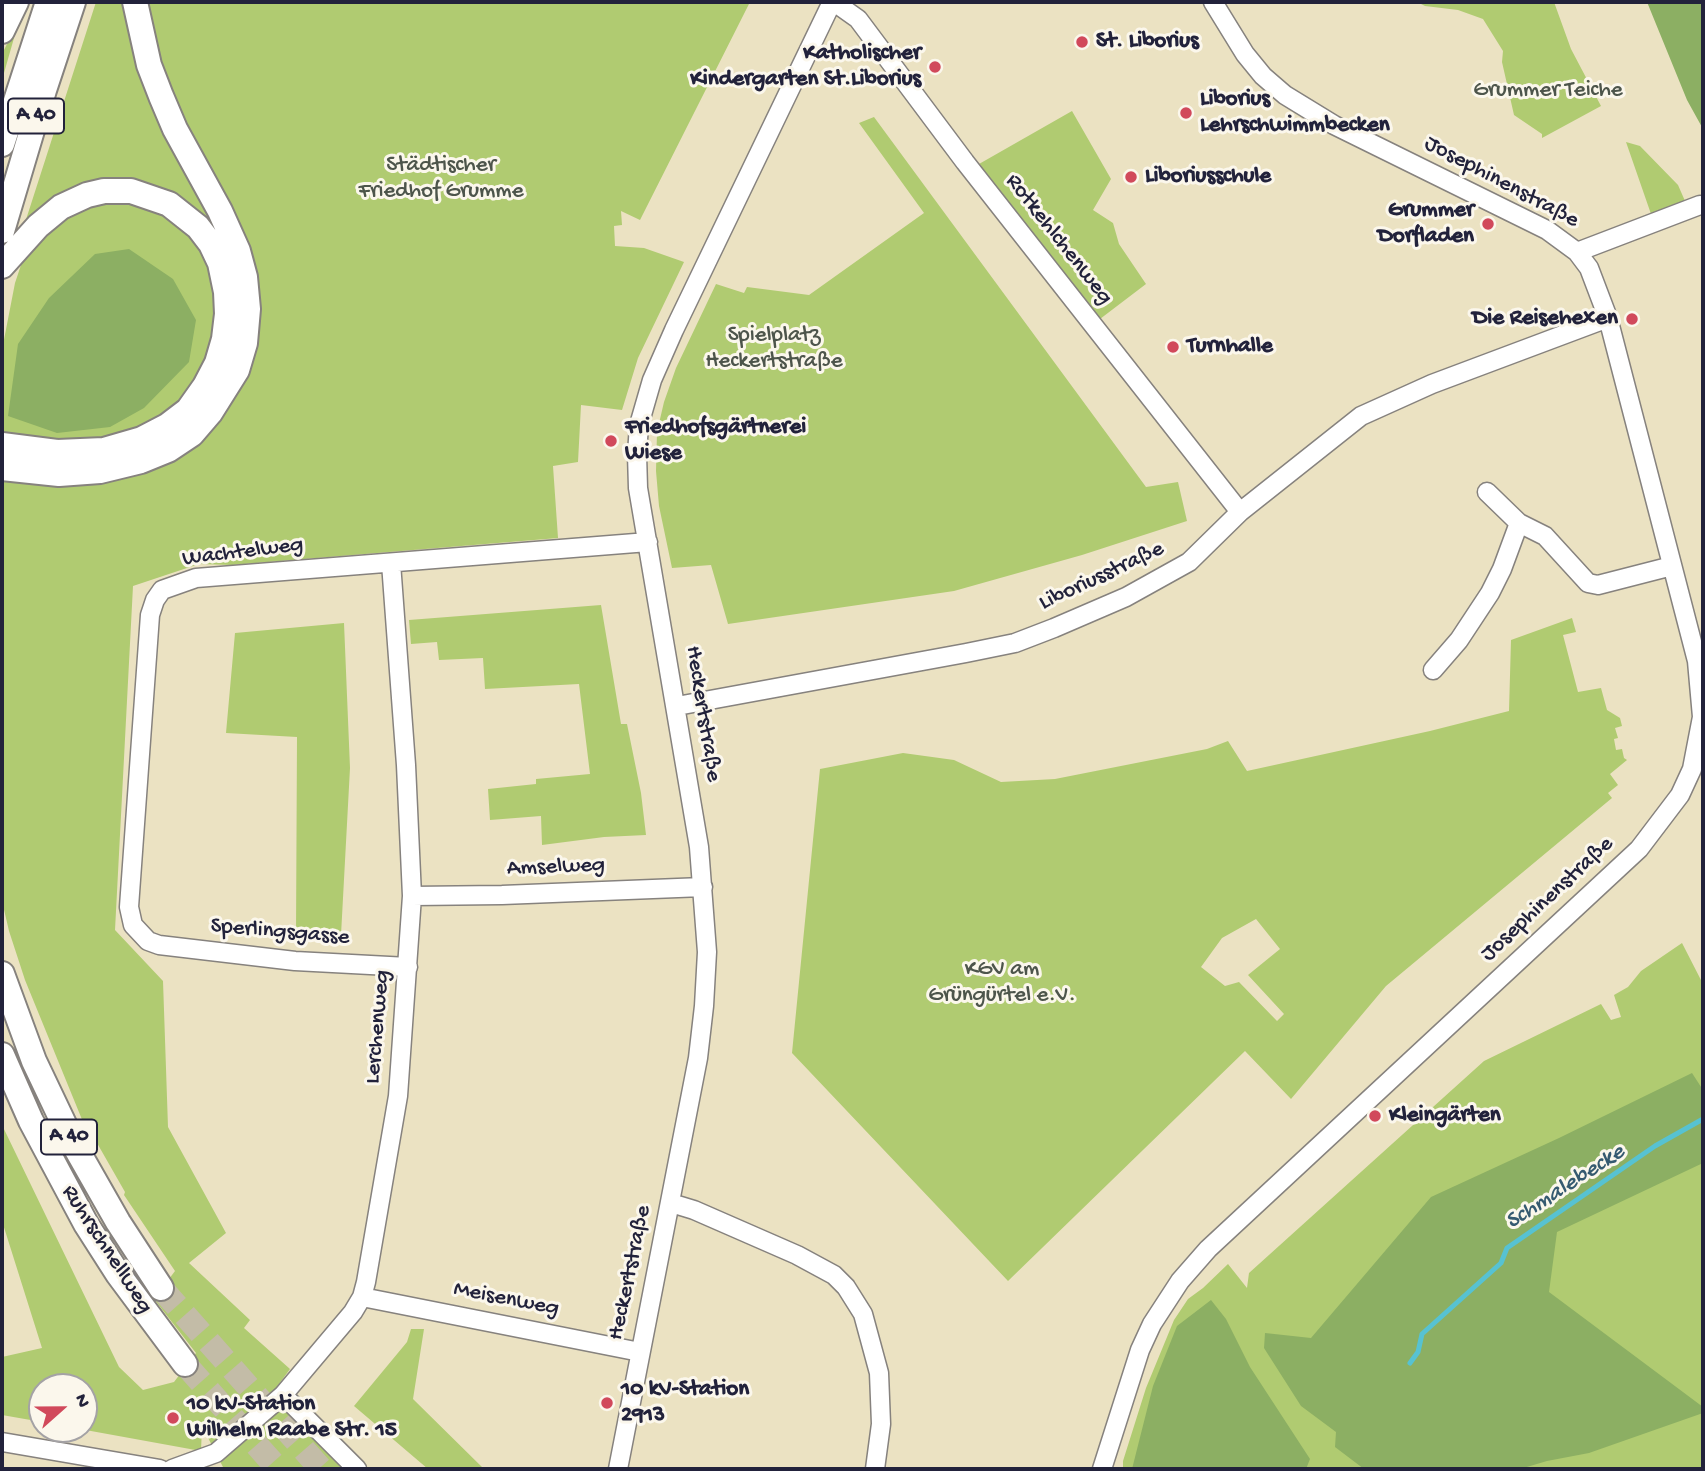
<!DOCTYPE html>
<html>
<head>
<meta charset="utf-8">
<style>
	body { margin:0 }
	#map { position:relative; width:1705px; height:1471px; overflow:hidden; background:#ebe2c2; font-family:"Gochi Hand",sans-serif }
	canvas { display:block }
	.frame { position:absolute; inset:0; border:4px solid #22223b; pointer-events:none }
	.north { position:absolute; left:28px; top:1373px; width:70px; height:70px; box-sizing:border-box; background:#fbf7ec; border:2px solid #a4a2a5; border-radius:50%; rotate:69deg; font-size:19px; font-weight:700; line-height:28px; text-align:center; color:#22223b }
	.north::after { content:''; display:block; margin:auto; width:24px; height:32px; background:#d1495b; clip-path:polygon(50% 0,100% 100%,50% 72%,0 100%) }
</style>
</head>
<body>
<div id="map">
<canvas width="1705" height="1471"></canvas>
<div class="frame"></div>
<div class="north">N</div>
</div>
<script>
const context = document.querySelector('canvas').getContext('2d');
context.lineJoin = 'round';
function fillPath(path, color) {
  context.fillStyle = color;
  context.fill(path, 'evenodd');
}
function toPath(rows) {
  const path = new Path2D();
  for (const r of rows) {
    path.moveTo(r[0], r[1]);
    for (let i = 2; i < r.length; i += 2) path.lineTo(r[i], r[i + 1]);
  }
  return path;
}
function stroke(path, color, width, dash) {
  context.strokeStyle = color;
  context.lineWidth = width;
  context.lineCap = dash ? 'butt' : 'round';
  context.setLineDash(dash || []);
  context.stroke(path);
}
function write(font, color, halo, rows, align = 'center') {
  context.font = font + ' "Gochi Hand",sans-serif';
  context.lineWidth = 6;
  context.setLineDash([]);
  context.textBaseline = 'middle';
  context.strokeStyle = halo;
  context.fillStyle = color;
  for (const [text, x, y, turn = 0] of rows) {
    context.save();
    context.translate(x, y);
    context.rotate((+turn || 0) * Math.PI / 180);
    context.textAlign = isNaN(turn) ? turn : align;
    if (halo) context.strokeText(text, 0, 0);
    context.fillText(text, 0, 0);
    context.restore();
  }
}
const green = toPath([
	[96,2,127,2,218,228,214,231,134,184,22,232],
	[144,2,750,2,640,220,621,211,622,225,614,226,615,246,644,248,684,262,638,358,622,410,581,405,578,462,553,466,558,538,232,565,199,564,133,586,115,930,163,981,168,1127,226,1233,189,1263,250,1320,244,1328,290,1369,276,1388,351,1469,224,1469,202,1426,201,1451,80,1429,84,1429,84,1387,42,1387,42,1422,2,1415,2,1357,42,1348,2,1221,2,1125,119,1367,143,1390,174,1382,196,1353,154,1299,175,1271,124,1195,125,1192,97,1143,92,1144,25,980,9,931,2,901,2,350,15,283,21,265,31,249,56,222,100,201,124,200,160,211,195,236,217,281,216,336,192,390,96,481,255,339,167,91],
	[1417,2,1554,2,1571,49,1601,106,1542,138,1542,134,1514,115,1502,62,1503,51,1483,19,1458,10,1425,6],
	[11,36,14,38,2,80,2,54],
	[1072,111,1111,179,1093,210,1113,223,1119,244,1146,284,1100,319,979,164],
	[874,117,1146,487,1178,482,1187,521,1082,555,954,591,728,624,711,565,672,568,659,506,656,471,657,432,664,402,676,368,716,284,744,293,747,287,809,295,924,213,859,123],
	[1626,142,1640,146,1678,185,1685,201,1651,214],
	[601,605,621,724,627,724,641,793,646,835,604,837,542,845,541,816,490,820,488,789,536,784,536,779,590,774,579,684,485,689,483,658,439,660,437,642,411,644,409,620],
	[1572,618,1576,632,1563,635,1578,692,1601,688,1607,710,1620,718,1622,726,1615,728,1618,738,1614,739,1616,750,1622,749,1624,758,1627,760,1610,774,1618,785,1608,793,1612,798,1386,986,1291,1099,1245,1051,1008,1281,792,1053,820,769,903,753,954,760,1001,782,1055,779,1207,749,1228,741,1247,771,1430,731,1509,711,1511,640],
	[1256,919,1280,949,1248,975,1284,1014,1277,1021,1239,982,1225,986,1201,967,1222,938],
	[344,623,350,768,341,935,296,933,297,737,226,733,235,633],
	[1682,943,1703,984,1703,1469,1123,1469,1123,1461,1146,1388,1174,1320,1188,1299,1203,1288,1228,1264,1247,1288,1249,1273,1484,1061,1601,1004,1611,1020,1621,1017,1614,995,1628,987,1641,971],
	[411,1329,424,1329,413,1399,484,1469,428,1469,354,1406,407,1342]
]);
const forest = toPath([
	[1647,2,1703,2,1703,129,1687,100],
	[129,249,173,279,196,320,189,362,144,408,110,427,57,433,8,416,18,344,49,298,95,254],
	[1692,1073,1703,1090,1703,1163,1557,1232,1549,1292,1703,1407,1703,1413,1589,1453,1547,1461,1520,1469,1364,1469,1335,1447,1336,1432,1301,1406,1264,1348,1265,1333,1311,1338,1431,1197,1559,1138],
	[1211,1300,1226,1319,1250,1367,1310,1459,1306,1469,1132,1469,1153,1386,1177,1326]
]);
const stream = toPath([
	[1410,1363,1418,1352,1422,1334,1501,1263,1507,1248,1655,1146,1703,1119]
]);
const highwayTunnel = toPath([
	[161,1288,321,1469],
	[185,1364,278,1469]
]);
const minor = toPath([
	[834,2,858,19,965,162,1240,512],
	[1577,252,1700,205],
	[1487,492,1519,523],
	[1433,670,1459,640,1490,593,1502,569,1519,523,1545,536,1588,583,1598,585,1672,566],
	[677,706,966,653,1015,643,1054,628,1126,597,1189,562,1240,512,1361,416,1432,384,1608,318],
	[412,896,502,895,703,887],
	[408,967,295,961,159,945,148,941,133,925,129,907,150,615,155,600,162,590,196,578,648,542],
	[671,1203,694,1210,797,1255,834,1275,846,1287,863,1314,879,1373,881,1424,875,1469],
	[362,1297,640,1352],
	[283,1395,357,1469],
	[2,1442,160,1469],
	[172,1469,216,1453,283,1395,353,1312,362,1297,366,1282,398,1096,412,896,406,765,391,563],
	[618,1469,698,1058,704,1006,707,952,699,847,638,488,637,454,639,425,652,380,674,330,832,2],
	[1102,1469,1140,1350,1152,1324,1180,1281,1208,1249,1639,849,1680,795,1692,769,1702,717,1697,661,1608,318,1589,268,1577,252,1547,230,1334,125,1285,95,1263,76,1245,54,1213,2]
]);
const highway = toPath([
	[2,31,16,2],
	[2,144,48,2],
	[2,231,44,90,73,2],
	[2,266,38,226,61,207,87,195,104,191,131,191,169,204,198,227,211,244,220,263,226,292,227,314,224,339,217,363,205,386,188,410,167,426,142,439,104,450,57,452,2,445],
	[2,468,59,474,100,471,141,461,168,450,192,434,210,413,237,370,245,343,248,309,245,277,238,251,220,211,175,129,161,96,149,65,135,2],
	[2,974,34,1061,73,1143,118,1222,161,1288],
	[2,1055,31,1121,86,1224,118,1274,185,1364]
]);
const markers = [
	[1082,42,7,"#d1495b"],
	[935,67,7,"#d1495b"],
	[1186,113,7,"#d1495b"],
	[1131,177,7,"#d1495b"],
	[1488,224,7,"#d1495b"],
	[1632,319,7,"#d1495b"],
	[1173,347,7,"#d1495b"],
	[611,441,7,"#d1495b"],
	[1375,1116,7,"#d1495b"],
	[607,1403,7,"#d1495b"],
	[173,1418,7,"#d1495b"]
];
const shields = [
	[36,116,56],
	[69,1137,56]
];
const shieldNames = [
	["A 40",36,116],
	["A 40",69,1137]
];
const poiNames = [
	["St. Liborius",1096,42],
	["Katholischer",921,54,"right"],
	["Kindergarten St.Liborius",921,80,"right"],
	["Liborius",1200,100],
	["Lehrschwimmbecken",1200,126],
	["Liboriusschule",1145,177],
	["Grummer",1474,211,"right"],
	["Dorfladen",1474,237,"right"],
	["Die Reisehexen",1618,319,"right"],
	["Turnhalle",1187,347],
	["Friedhofsgärtnerei",625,428],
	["Wiese",625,454],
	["Kleingärten",1389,1116],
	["10 kV-Station",621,1390],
	["2913",621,1416],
	["10 kV-Station",187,1405],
	["Wilhelm Raabe Str. 15",187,1431]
];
const parkNames = [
	["Grummer Teiche",1548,91],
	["Städtischer",441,166],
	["Friedhof Grumme",441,192],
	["Spielplatz",774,336],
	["Heckertstraße",774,362],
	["KGV am",1002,970],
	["Grüngürtel e.V.",1002,996]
];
const streetNames = [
	["Josephinenstraße",1501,183,28],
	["Rotkehlchenweg",1058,240,52],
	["Wachtelweg",243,553,-7],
	["Liboriusstraße",1102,577,-25],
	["Heckertstraße",702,714,81],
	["Amselweg",556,868,-2],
	["Josephinenstraße",1548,900,-43],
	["Sperlingsgasse",280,933,5],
	["Lerchenweg",379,1027,-85],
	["Ruhrschnellweg",106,1250,57],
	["Heckertstraße",631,1273,-78],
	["Meisenweg",506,1300,11]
];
const waterNames = [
	["Schmalebecke",1566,1188,-33]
];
fillPath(green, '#b0cb71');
fillPath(forest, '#8caf63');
stroke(stream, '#57c2d2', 5);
stroke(highwayTunnel, '#c3bca7', 24, [24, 12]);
stroke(minor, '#86827e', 21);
stroke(highway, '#86827e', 28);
stroke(minor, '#fff', 18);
stroke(highway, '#fff', 24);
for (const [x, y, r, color] of markers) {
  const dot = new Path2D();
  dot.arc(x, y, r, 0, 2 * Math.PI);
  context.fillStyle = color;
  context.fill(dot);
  stroke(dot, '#fbf7ec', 2.5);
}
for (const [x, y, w] of shields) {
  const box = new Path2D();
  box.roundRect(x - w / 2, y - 17.5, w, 35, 5);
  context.fillStyle = '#fbf7ec';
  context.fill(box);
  stroke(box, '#22223b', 2);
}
write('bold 21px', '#22223b', null, shieldNames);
write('bold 23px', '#22223b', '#fbf7ec', poiNames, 'left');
write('23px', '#4d554b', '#fbf7ec', parkNames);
write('23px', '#22223b', '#fbf7ec', streetNames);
write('italic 24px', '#355a70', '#fbf7ec', waterNames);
</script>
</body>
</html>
